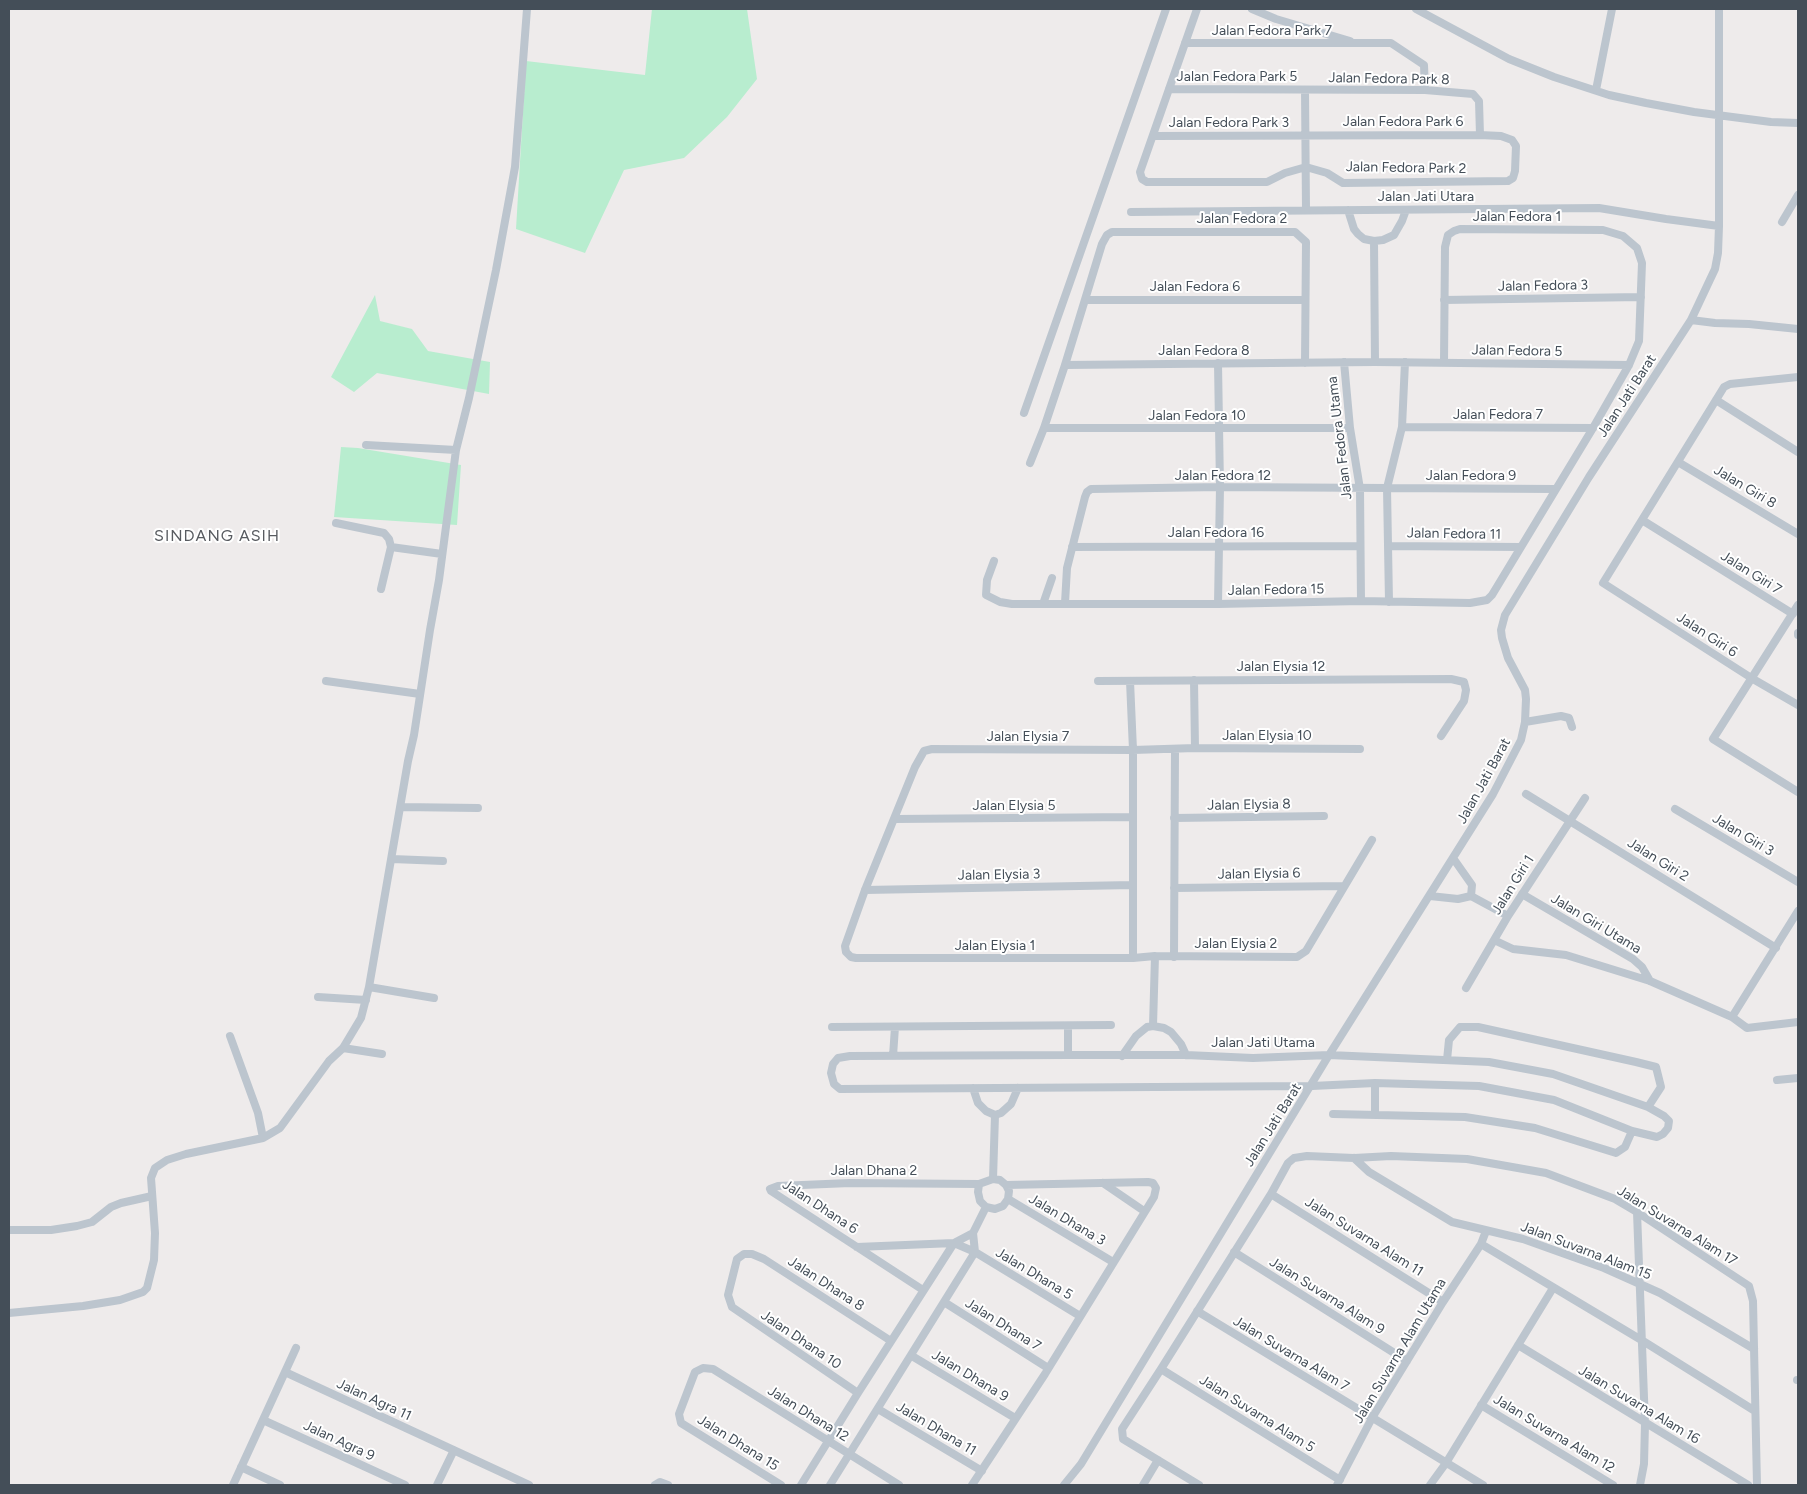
<!DOCTYPE html>
<html>
<head>
<meta charset="utf-8">
<style>
	body { margin:0 }
	#map { position:relative; width:1807px; height:1494px; overflow:hidden; background:#eeebeb; font-family:Figtree,sans-serif }
	canvas { display:block }
	.frame { position:absolute; inset:0; border:10px solid #444e58; pointer-events:none }
</style>
</head>
<body>
<div id="map">
<canvas width="1807" height="1494"></canvas>
<div class="frame"></div>
</div>
<script>
const context = document.querySelector('canvas').getContext('2d');
context.lineJoin = 'round';
function fillPath(path, color) {
  context.fillStyle = color;
  context.fill(path, 'evenodd');
}
function toPath(rows) {
  const path = new Path2D();
  for (const r of rows) {
    path.moveTo(r[0], r[1]);
    for (let i = 2; i < r.length; i += 2) path.lineTo(r[i], r[i + 1]);
  }
  return path;
}
function stroke(path, color, width, dash) {
  context.strokeStyle = color;
  context.lineWidth = width;
  context.lineCap = dash ? 'butt' : 'round';
  context.setLineDash(dash || []);
  context.stroke(path);
}
function write(font, color, halo, rows, align = 'center') {
  context.font = font + ' Figtree,sans-serif';
  context.lineWidth = 4;
  context.setLineDash([]);
  context.textBaseline = 'middle';
  context.strokeStyle = halo;
  context.fillStyle = color;
  for (const [text, x, y, turn = 0] of rows) {
    context.save();
    context.translate(x, y);
    context.rotate((+turn || 0) * Math.PI / 180);
    context.textAlign = isNaN(turn) ? turn : align;
    if (halo) context.strokeText(text, 0, 0);
    context.fillText(text, 0, 0);
    context.restore();
  }
}
const green = toPath([
	[652,9,747,9,757,79,727,117,684,158,624,170,585,253,516,229,526,61,645,75],
	[375,295,380,321,412,329,428,351,490,362,489,394,377,373,354,392,331,377],
	[341,447,358,448,461,465,457,525,334,517]
]);
const street = toPath([
	[1252,9,1276,19,1350,41],
	[1416,9,1509,59,1554,77,1609,95,1646,103,1694,112,1771,122,1798,123],
	[1185,43,1391,43,1424,65,1425,90],
	[1169,89,1425,90,1473,94,1479,101,1480,135],
	[1305,90,1306,210],
	[1596,90,1612,9],
	[1153,136,1480,135,1501,136,1512,140,1516,146,1515,171,1513,178,1508,181,1343,183,1327,173,1306,167,1285,173,1267,182,1147,182,1142,179,1140,172,1197,9],
	[1348,210,1354,229,1358,234,1364,239,1374,241,1383,240,1394,235,1402,221,1406,210],
	[1131,212,1599,208,1666,219,1719,226],
	[1782,222,1798,195],
	[1374,241,1375,362],
	[1085,300,1305,300],
	[1444,300,1641,297],
	[1691,320,1715,323,1749,324,1798,329],
	[1344,362,1350,428,1360,489,1361,601],
	[1218,363,1220,487,1218,604],
	[1065,365,1375,362,1629,365],
	[1798,377,1730,384,1724,387,1603,583,1753,679,1798,705],
	[1716,400,1798,452],
	[1024,413,1166,9],
	[1402,427,1593,428],
	[1044,428,1350,428],
	[366,445,456,450],
	[1678,462,1798,534],
	[1030,463,1044,428,1065,365,1102,244,1107,235,1112,232,1295,232,1306,242,1305,363],
	[1642,520,1793,614],
	[336,523,384,533,389,539,391,547,442,554],
	[1388,546,1520,547],
	[1072,547,1360,546],
	[994,561,987,580,986,595,1000,602,1012,604,1218,604,1361,601,1470,603,1487,600,1492,595,1593,428,1629,365,1639,341,1642,263,1637,248,1623,236,1603,230,1460,229,1454,231,1448,235,1445,247,1444,362],
	[381,589,391,547],
	[1389,602,1387,488,1402,427,1405,362],
	[1065,603,1067,568,1085,497,1087,492,1091,489,1220,487,1555,489],
	[1043,604,1052,578],
	[1798,605,1713,739,1798,792],
	[1798,633,1798,635],
	[1194,680,1195,748],
	[326,681,420,694],
	[1098,681,1451,679,1464,682,1466,690,1464,701,1441,736],
	[1130,681,1133,750,1133,958],
	[1525,722,1561,716,1569,718,1572,727],
	[1360,749,1195,748,1133,750,932,749,924,751,915,767,865,890,845,946,846,952,851,957,856,958,1133,958,1155,956,1297,957,1306,951,1372,840],
	[1526,794,1776,948],
	[401,807,478,808],
	[1675,809,1798,882],
	[1174,818,1324,816],
	[895,819,1132,817],
	[392,859,443,861],
	[1174,888,1344,886],
	[865,890,1133,885],
	[1522,894,1633,959,1642,967,1650,981],
	[1430,896,1458,899,1471,896,1472,885,1453,858],
	[1471,896,1508,916],
	[1494,940,1513,949,1566,955,1650,981,1732,1017,1798,911],
	[1174,957,1175,749],
	[369,987,434,998],
	[1466,988,1508,916,1585,798],
	[318,997,366,1000],
	[1732,1017,1747,1028,1798,1022],
	[1153,1026,1155,956],
	[832,1027,1111,1025],
	[230,1036,258,1113,263,1138],
	[343,1048,382,1054],
	[1068,1055,1186,1055,1253,1058,1329,1055,1489,1062,1553,1074,1648,1107,1664,1116,1669,1121,1668,1128,1663,1134,1657,1137,1632,1131,1554,1100,1479,1086,1375,1083,1312,1086,840,1089,834,1084,831,1073,833,1064,838,1058,850,1056,1068,1055],
	[1068,1055,1068,1026],
	[893,1056,895,1027],
	[1122,1056,1136,1036,1147,1027,1153,1026,1164,1028,1171,1032,1181,1044,1186,1055],
	[1447,1060,1449,1040,1460,1027,1478,1027,1636,1062,1656,1067,1661,1087,1648,1107],
	[1777,1080,1798,1078],
	[1375,1083,1375,1115],
	[973,1088,978,1103,986,1111,995,1115],
	[1333,1114,1465,1117,1535,1128,1616,1153,1625,1147,1632,1131],
	[995,1115,1001,1113,1011,1104,1018,1088],
	[1354,1158,1369,1172,1452,1222,1523,1239,1604,1268,1660,1293,1754,1349],
	[993,1179,1000,1180,1006,1185,1009,1191,1008,1199,1003,1206,995,1209,986,1207,980,1201,978,1192,979,1184,993,1179],
	[993,1179,995,1115],
	[1103,1183,1144,1211],
	[1271,1194,1443,1302],
	[1008,1199,1113,1262],
	[1637,1212,1645,1424,1644,1464,1640,1485],
	[9,1230,51,1230,77,1226,92,1222,111,1207,121,1203,152,1196],
	[1481,1244,1643,1341,1755,1411],
	[857,1247,954,1243,975,1252,1080,1316],
	[1234,1252,1407,1361],
	[923,1290,771,1191,770,1189,778,1186,850,1183,979,1184],
	[944,1302,1048,1368],
	[1197,1311,1483,1485],
	[9,1313,83,1306,120,1300,143,1292,147,1288,154,1260,155,1233,151,1178,155,1168,167,1160,186,1154,263,1138,280,1128,329,1061,343,1048,361,1018,369,987,408,761,414,735,430,630,439,580,456,450,469,398,496,270,515,167,527,9],
	[1518,1345,1748,1485],
	[912,1356,1015,1418],
	[1161,1369,1340,1480],
	[285,1372,529,1485],
	[1797,1380,1798,1380],
	[858,1393,732,1307,728,1295,737,1259,744,1254,752,1254,764,1259,891,1341],
	[1481,1405,1613,1485],
	[878,1409,982,1471],
	[263,1420,405,1485],
	[241,1467,280,1485],
	[233,1485,296,1348],
	[437,1485,454,1450],
	[655,1485,660,1482,668,1485],
	[781,1485,681,1423,679,1414,695,1372,703,1368,713,1369,899,1485],
	[801,1485,858,1393,954,1243,973,1233],
	[830,1485,975,1252,973,1233,986,1207],
	[972,1485,1045,1374,1154,1197,1156,1188,1153,1183,1148,1182,1006,1185],
	[1064,1485,1081,1464,1329,1055,1493,794,1521,740,1525,722,1526,699,1525,690,1508,658,1502,638,1501,630,1505,615,1589,477,1691,320,1715,269,1718,253,1719,226,1719,9],
	[1143,1485,1158,1460],
	[1199,1485,1123,1439,1122,1429,1161,1369,1271,1194,1288,1163,1294,1158,1307,1156,1354,1158,1391,1156,1467,1159,1546,1173,1615,1199,1637,1212,1749,1286,1753,1301,1757,1485],
	[1337,1485,1372,1418,1443,1302,1481,1244,1486,1231],
	[1430,1485,1446,1463,1553,1288]
]);
const streetNames = [
	["Jalan Fedora Park 7",1272,31],
	["Jalan Fedora Park 5",1237,77],
	["Jalan Fedora Park 8",1389,79,1],
	["Jalan Fedora Park 6",1403,122],
	["Jalan Fedora Park 3",1229,123],
	["Jalan Fedora Park 2",1406,168,1],
	["Jalan Jati Utara",1426,197],
	["Jalan Fedora 1",1517,217],
	["Jalan Fedora 2",1242,219],
	["Jalan Fedora 3",1543,286,-1],
	["Jalan Fedora 6",1195,287],
	["Jalan Fedora 8",1204,351],
	["Jalan Fedora 5",1517,351,1],
	["Jalan Jati Barat",1627,396,-57],
	["Jalan Fedora 7",1498,415],
	["Jalan Fedora 10",1197,416],
	["Jalan Fedora Utama",1340,438,-97],
	["Jalan Fedora 12",1223,476],
	["Jalan Fedora 9",1471,476],
	["Jalan Giri 8",1745,487,31],
	["Jalan Fedora 16",1216,533],
	["Jalan Fedora 11",1454,534,1],
	["Jalan Giri 7",1751,573,32],
	["Jalan Fedora 15",1276,590,-1],
	["Jalan Giri 6",1707,635,33],
	["Jalan Elysia 12",1281,667],
	["Jalan Elysia 10",1267,736],
	["Jalan Elysia 7",1028,737],
	["Jalan Jati Barat",1484,781,-61],
	["Jalan Elysia 8",1249,805,-1],
	["Jalan Elysia 5",1014,806],
	["Jalan Giri 3",1743,835,31],
	["Jalan Giri 2",1658,860,32],
	["Jalan Elysia 6",1259,874,-1],
	["Jalan Elysia 3",999,875,-1],
	["Jalan Giri 1",1513,885,-58],
	["Jalan Giri Utama",1596,924,31],
	["Jalan Elysia 2",1236,944],
	["Jalan Elysia 1",995,946],
	["Jalan Jati Utama",1263,1043],
	["Jalan Jati Barat",1273,1125,-58],
	["Jalan Dhana 2",874,1171],
	["Jalan Dhana 6",820,1207,33],
	["Jalan Dhana 3",1067,1220,31],
	["Jalan Suvarna Alam 17",1677,1226,32],
	["Jalan Suvarna Alam 11",1364,1237,32],
	["Jalan Suvarna Alam 15",1586,1251,21],
	["Jalan Dhana 5",1034,1274,31],
	["Jalan Dhana 8",826,1284,33],
	["Jalan Suvarna Alam 9",1327,1296,32],
	["Jalan Dhana 7",1003,1325,32],
	["Jalan Dhana 10",801,1340,34],
	["Jalan Suvarna Alam Utama",1400,1351,-59],
	["Jalan Suvarna Alam 7",1291,1354,31],
	["Jalan Dhana 9",970,1376,31],
	["Jalan Agra 11",374,1400,25],
	["Jalan Suvarna Alam 16",1639,1405,31],
	["Jalan Dhana 12",808,1414,32],
	["Jalan Suvarna Alam 5",1257,1414,32],
	["Jalan Dhana 11",936,1429,31],
	["Jalan Suvarna Alam 12",1554,1434,31],
	["Jalan Agra 9",339,1441,25],
	["Jalan Dhana 15",738,1443,32]
];
const quarterNames = [
	["SINDANG ASIH",217,536]
];
fillPath(green, '#b8edcf');
stroke(street, '#bcc5ce', 8);
write('14px', '#444e58', '#fff', streetNames);
context.letterSpacing = '1px';
write('16px', '#585b60', '#fff', quarterNames);
context.letterSpacing = '0px';
</script>
</body>
</html>
